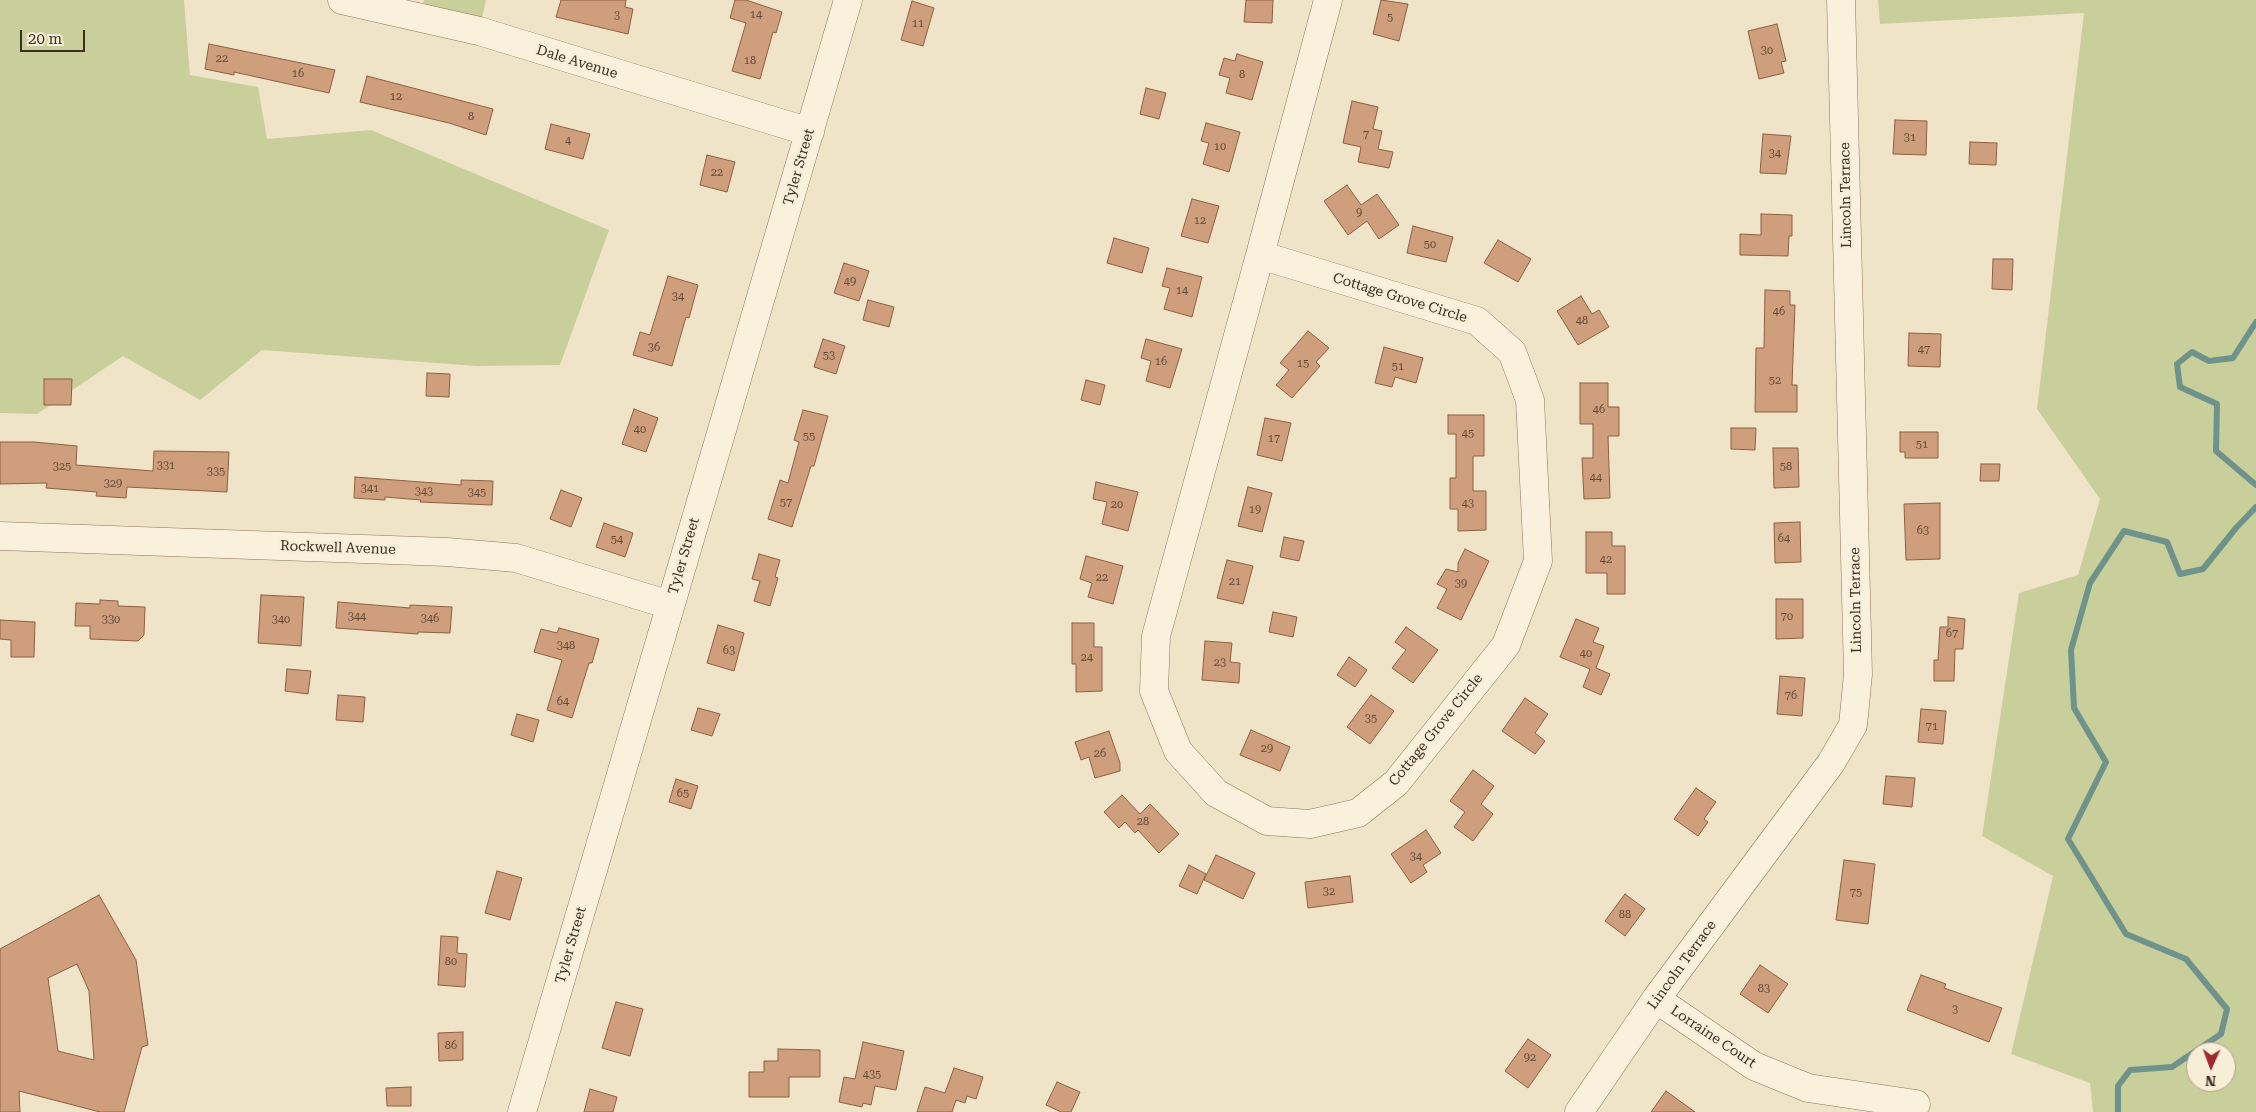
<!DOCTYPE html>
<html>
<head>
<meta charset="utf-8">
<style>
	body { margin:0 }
	#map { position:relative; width:2256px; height:1112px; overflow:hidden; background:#f0e4c8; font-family:"Roboto Serif",serif }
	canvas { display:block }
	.north { position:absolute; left:2186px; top:1042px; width:50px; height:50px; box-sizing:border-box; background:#f7eed8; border:1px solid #ada18e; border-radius:50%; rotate:182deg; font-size:14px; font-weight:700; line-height:20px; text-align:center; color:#3d2e20 }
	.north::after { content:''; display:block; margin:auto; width:18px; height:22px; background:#9e2a2b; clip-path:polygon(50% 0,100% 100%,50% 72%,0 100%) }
	.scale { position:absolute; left:20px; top:30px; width:65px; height:22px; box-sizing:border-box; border:2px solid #3d2e20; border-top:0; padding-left:6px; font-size:15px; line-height:18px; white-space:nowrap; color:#3d2e20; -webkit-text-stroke:4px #f7eed8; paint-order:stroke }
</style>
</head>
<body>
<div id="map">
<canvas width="2256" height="1112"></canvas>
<div class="north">N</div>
<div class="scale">20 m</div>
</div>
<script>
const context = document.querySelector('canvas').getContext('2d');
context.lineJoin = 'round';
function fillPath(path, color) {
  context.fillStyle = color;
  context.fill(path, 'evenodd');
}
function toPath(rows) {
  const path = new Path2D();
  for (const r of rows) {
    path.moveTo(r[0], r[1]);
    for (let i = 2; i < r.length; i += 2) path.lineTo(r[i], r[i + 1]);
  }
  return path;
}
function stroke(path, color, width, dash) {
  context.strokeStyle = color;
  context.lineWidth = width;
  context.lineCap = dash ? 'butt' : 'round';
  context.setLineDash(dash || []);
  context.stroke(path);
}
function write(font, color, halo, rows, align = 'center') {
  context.font = font + ' "Roboto Serif",serif';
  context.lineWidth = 4.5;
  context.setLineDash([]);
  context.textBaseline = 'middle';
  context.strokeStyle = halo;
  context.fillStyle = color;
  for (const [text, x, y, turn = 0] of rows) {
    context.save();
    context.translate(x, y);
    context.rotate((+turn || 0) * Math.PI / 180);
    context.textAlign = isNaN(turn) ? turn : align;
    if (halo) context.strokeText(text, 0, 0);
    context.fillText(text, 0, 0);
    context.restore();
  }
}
const green = toPath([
	[0,0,184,0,190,75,258,87,267,139,371,130,609,230,560,365,477,366,262,350,200,400,123,356,37,414,0,413],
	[424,0,486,0,479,31,421,18],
	[1878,0,2256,0,2256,1112,2093,1112,2090,1083,2011,1054,2053,876,1982,836,2019,593,2078,575,2100,499,2037,409,2084,13,1880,24],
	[2196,1052,2226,1052,2226,1082,2196,1082]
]);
const stream = toPath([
	[2256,322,2233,358,2209,361,2192,352,2177,364,2180,387,2217,404,2216,451,2256,485],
	[2118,1112,2118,1086,2130,1070,2172,1067,2221,1034,2227,1009,2186,959,2126,934,2068,839,2106,762,2074,708,2071,650,2090,583,2124,531,2167,542,2180,574,2203,569,2236,528,2256,507]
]);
const building = toPath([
	[561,0,626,0,625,7,633,9,628,34,556,17,561,0],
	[735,0,746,0,782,12,776,33,773,32,760,79,732,71,746,23,730,18,735,0],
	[1246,0,1273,0,1272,23,1244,22,1246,0],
	[1381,0,1408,4,1399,41,1373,34,1381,0],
	[912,1,934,8,923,46,901,40,912,1],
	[1777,24,1786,61,1781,62,1784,73,1759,79,1748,31,1777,24],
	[209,44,335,70,329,93,234,72,234,75,205,69,209,44],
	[1237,54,1263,62,1252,100,1226,93,1230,78,1219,75,1224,58,1235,61,1237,54],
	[367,76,493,109,486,135,449,123,360,102,367,76],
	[1146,88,1166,93,1159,119,1140,114,1146,88],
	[1352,101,1378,107,1373,129,1382,131,1378,149,1393,152,1389,168,1358,162,1361,147,1343,143,1352,101],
	[1895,120,1927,121,1926,155,1893,154,1895,120],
	[1206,123,1240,132,1229,172,1203,164,1209,143,1201,141,1206,123],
	[551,124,590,134,583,159,545,149,551,124],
	[1763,134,1791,136,1786,174,1760,173,1763,134],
	[1970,142,1997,143,1996,165,1969,164,1970,142],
	[707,155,735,162,727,192,700,185,707,155],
	[1347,185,1361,205,1377,194,1399,225,1379,239,1367,221,1348,235,1324,201,1347,185],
	[1192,199,1219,206,1208,243,1181,236,1192,199],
	[1761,214,1792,215,1792,236,1789,236,1788,256,1740,255,1740,234,1761,235,1761,214],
	[1413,226,1453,237,1446,262,1407,253,1413,226],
	[1114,238,1149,248,1142,273,1107,263,1114,238],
	[1498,240,1531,259,1518,282,1484,263,1498,240],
	[1993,259,2013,259,2012,290,1992,289,1993,259],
	[844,263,869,271,859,301,834,293,844,263],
	[1167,268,1202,277,1192,317,1164,309,1170,288,1162,286,1167,268],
	[668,276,698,285,689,318,686,317,672,366,633,355,640,332,650,335,668,276],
	[1765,290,1790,291,1790,305,1795,305,1792,385,1797,385,1797,412,1755,412,1756,348,1764,348,1765,290],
	[1581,296,1592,314,1599,310,1609,327,1578,345,1557,311,1581,296],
	[868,300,894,307,889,327,863,320,868,300],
	[1308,331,1329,348,1316,362,1320,366,1292,398,1276,385,1289,370,1280,363,1308,331],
	[1909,333,1941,334,1940,367,1908,366,1909,333],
	[823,339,845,346,836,374,814,367,823,339],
	[1146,339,1182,349,1170,388,1146,381,1151,361,1141,358,1146,339],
	[1384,347,1423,358,1416,383,1395,377,1392,387,1375,383,1384,347],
	[427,373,450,374,449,397,426,396,427,373],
	[44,379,72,379,71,405,44,405,44,379],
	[1086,380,1105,385,1100,405,1081,400,1086,380],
	[1580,383,1608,383,1608,407,1619,407,1619,436,1608,436,1610,498,1584,499,1582,458,1593,458,1593,424,1580,424,1580,383],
	[634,409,658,418,646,452,622,444,634,409],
	[803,410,828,416,814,466,811,466,792,527,768,519,780,480,788,483,799,442,794,440,803,410],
	[1448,415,1484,415,1484,456,1473,456,1473,491,1486,491,1486,530,1458,531,1458,509,1450,509,1450,478,1456,478,1456,434,1448,434,1448,415],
	[1265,418,1291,423,1282,461,1257,455,1265,418],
	[1731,428,1756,428,1755,450,1731,449,1731,428],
	[1900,432,1938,432,1938,458,1905,458,1905,452,1900,452,1900,432],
	[0,442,34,442,77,446,76,465,153,471,154,451,229,452,227,492,127,487,126,498,96,496,97,492,46,488,47,483,0,484,0,442],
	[1773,448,1798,448,1799,487,1774,488,1773,448],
	[1981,464,2000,464,1999,481,1980,481,1981,464],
	[355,477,461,485,461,480,493,481,492,505,420,502,421,500,385,497,385,500,354,498,355,477],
	[1096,482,1138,492,1128,531,1102,524,1107,502,1093,499,1096,482],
	[1248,487,1272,493,1262,532,1238,526,1248,487],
	[561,490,582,498,571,527,550,519,561,490],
	[1940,503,1940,559,1906,560,1904,504,1940,503],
	[1800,522,1801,562,1775,563,1774,523,1800,522],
	[604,523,633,533,625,557,596,547,604,523],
	[1586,532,1612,532,1612,546,1625,546,1625,594,1607,594,1607,573,1586,573,1586,532],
	[1284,537,1304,541,1299,561,1280,557,1284,537],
	[1465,549,1489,561,1461,620,1437,608,1447,589,1437,584,1446,569,1458,572,1458,563,1465,549],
	[759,554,780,560,775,577,778,578,770,606,754,601,760,581,752,579,759,554],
	[1086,556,1123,566,1113,604,1088,597,1092,583,1080,579,1086,556],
	[1227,560,1253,566,1243,604,1217,598,1227,560],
	[261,595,304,597,301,646,258,643,261,595],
	[1776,599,1803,599,1803,638,1776,639,1776,599],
	[100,600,118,601,118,606,145,607,144,635,138,641,90,639,90,626,75,626,76,603,100,604,100,600],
	[338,602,410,608,410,605,452,607,450,633,418,632,418,634,336,628,338,602],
	[1273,612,1297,617,1293,637,1269,632,1273,612],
	[1948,617,1965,619,1963,649,1955,649,1954,681,1934,681,1934,660,1938,660,1940,627,1948,627,1948,617],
	[1576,619,1599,628,1593,642,1604,646,1596,668,1610,674,1601,695,1583,687,1590,669,1560,657,1576,619],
	[0,620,35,622,34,657,11,657,11,640,0,639,0,620],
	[1072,623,1094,623,1094,647,1102,647,1102,691,1076,692,1076,664,1072,664,1072,623],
	[718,625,744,633,734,671,707,663,718,625],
	[1406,627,1438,650,1413,683,1392,668,1406,650,1395,642,1406,627],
	[559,628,599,639,592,663,589,663,572,718,547,710,562,660,534,652,541,629,557,633,559,628],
	[1205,641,1232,643,1230,662,1240,663,1239,683,1202,680,1205,641],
	[1349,657,1367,670,1355,687,1337,675,1349,657],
	[287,669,311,671,308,694,285,691,287,669],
	[1780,676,1805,678,1802,716,1777,714,1780,676],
	[338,695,365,697,363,722,336,720,338,695],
	[1371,695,1394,711,1370,744,1347,727,1371,695],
	[1525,698,1548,714,1535,733,1545,741,1535,754,1502,731,1525,698],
	[698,708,720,714,712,736,691,730,698,708],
	[1921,709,1946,711,1943,744,1918,742,1921,709],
	[517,714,539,720,533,742,511,735,517,714],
	[1251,730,1290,747,1280,771,1240,755,1251,730],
	[1109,731,1120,763,1120,771,1095,778,1089,757,1081,760,1075,742,1109,731],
	[1473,770,1494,786,1481,804,1493,814,1473,841,1454,827,1465,812,1450,801,1473,770],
	[1886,776,1915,778,1912,807,1883,804,1886,776],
	[676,779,698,786,691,809,669,802,676,779],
	[1696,788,1716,802,1704,819,1708,822,1698,836,1674,819,1696,788],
	[1122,795,1140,814,1150,804,1179,834,1159,853,1138,830,1135,833,1125,822,1119,828,1104,812,1122,795],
	[1426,830,1441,853,1423,865,1427,872,1411,883,1391,854,1426,830],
	[1216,855,1255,873,1243,899,1204,880,1216,855],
	[1844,860,1875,864,1868,924,1836,920,1844,860],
	[1189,865,1206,874,1197,894,1179,886,1189,865],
	[497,871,522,878,510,920,485,913,497,871],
	[1350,876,1353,902,1308,908,1305,882,1350,876],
	[1625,894,1645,909,1625,936,1605,921,1625,894],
	[99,895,136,960,148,1045,142,1047,124,1112,100,1112,19,1091,20,1112,0,1112,0,949,99,895],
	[77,964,89,991,94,1060,58,1051,48,978,77,964],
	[441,936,458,937,457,953,467,954,465,987,438,985,441,936],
	[1760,965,1788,984,1768,1013,1740,994,1760,965],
	[1921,975,1946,984,1944,988,2002,1008,1989,1042,1907,1010,1921,975],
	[616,1002,643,1009,630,1056,602,1048,616,1002],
	[463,1032,463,1060,439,1061,438,1033,463,1032],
	[1528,1039,1551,1055,1528,1088,1505,1071,1528,1039],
	[863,1042,904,1051,896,1090,875,1086,871,1105,863,1103,862,1107,839,1102,844,1077,855,1079,863,1042],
	[778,1049,820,1050,820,1077,789,1077,789,1097,749,1097,749,1072,764,1072,764,1061,778,1061,778,1049],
	[954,1068,983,1077,976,1099,967,1096,965,1103,956,1100,952,1112,917,1112,925,1087,945,1093,954,1068],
	[1057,1082,1080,1092,1071,1112,1061,1112,1046,1105,1057,1082],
	[411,1087,411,1106,387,1106,386,1088,411,1087],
	[590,1089,617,1097,613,1112,584,1112,590,1089],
	[1666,1091,1695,1112,1651,1112,1666,1091]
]);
const minor = toPath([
	[342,0,479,31,810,132],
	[1260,255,1477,321,1512,352,1530,400,1538,561,1506,645,1396,783,1358,813,1310,824,1267,821,1216,793,1178,751,1154,691,1156,636,1260,255],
	[1260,255,1328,0],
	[0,536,447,552,516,558,670,605],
	[1656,999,1754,1066,1808,1088,1916,1104],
	[522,1112,848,0],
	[1579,1112,1656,999,1831,763,1853,725,1858,674,1841,0]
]);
const numberNames = [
	["14",756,15],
	["3",617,16],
	["5",1390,18],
	["11",918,24],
	["30",1767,51],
	["22",222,59],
	["18",750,61],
	["16",298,74],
	["8",1242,75],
	["12",396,97],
	["8",471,117],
	["7",1366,135],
	["31",1910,138],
	["4",568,141],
	["10",1220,147],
	["34",1775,154],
	["22",717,173],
	["9",1359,213],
	["12",1200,221],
	["50",1430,245],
	["49",850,282],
	["14",1182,291],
	["34",678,297],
	["46",1779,312],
	["48",1582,321],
	["36",654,348],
	["47",1924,350],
	["53",829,356],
	["16",1161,362],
	["15",1303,364],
	["51",1398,367],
	["52",1775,381],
	["46",1599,410],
	["40",640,430],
	["45",1468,434],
	["55",809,437],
	["17",1274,439],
	["51",1922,445],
	["331",166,466],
	["325",62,467],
	["58",1786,467],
	["335",216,472],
	["44",1596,478],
	["329",113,484],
	["341",370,489],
	["343",424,492],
	["345",477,493],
	["57",786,503],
	["43",1468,504],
	["20",1117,505],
	["19",1255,510],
	["63",1923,531],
	["64",1784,539],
	["54",617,540],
	["42",1606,560],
	["22",1102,578],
	["21",1235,582],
	["39",1461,584],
	["344",357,617],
	["70",1787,617],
	["346",430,619],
	["330",111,620],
	["340",281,620],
	["67",1952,634],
	["348",566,646],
	["63",729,651],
	["40",1586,654],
	["24",1087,658],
	["23",1220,663],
	["76",1791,696],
	["64",563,702],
	["35",1371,719],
	["71",1932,727],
	["29",1267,749],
	["26",1100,754],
	["65",683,794],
	["28",1143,822],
	["34",1416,857],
	["32",1329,892],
	["75",1856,893],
	["88",1625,915],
	["80",451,962],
	["83",1764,989],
	["3",1955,1010],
	["86",451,1046],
	["92",1530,1058],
	["435",872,1075]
];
const streetNames = [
	["Dale Avenue",577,62,17],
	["Tyler Street",799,167,-74],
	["Lincoln Terrace",1846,195,-91],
	["Cottage Grove Circle",1400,298,17],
	["Rockwell Avenue",338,548,2],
	["Tyler Street",684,556,-74],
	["Lincoln Terrace",1856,600,-91],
	["Cottage Grove Circle",1436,730,-51],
	["Tyler Street",571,945,-74],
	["Lincoln Terrace",1682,965,-54],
	["Lorraine Court",1713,1037,34]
];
fillPath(green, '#c9cf9b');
stroke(stream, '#6f938a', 6);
fillPath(building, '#cf9f7d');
stroke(building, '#8d5f41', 1);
stroke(minor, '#8d765c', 29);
stroke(minor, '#faf1dc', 28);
write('11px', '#624a37', null, numberNames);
write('14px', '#3d2e20', '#f7eed8', streetNames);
</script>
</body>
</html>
